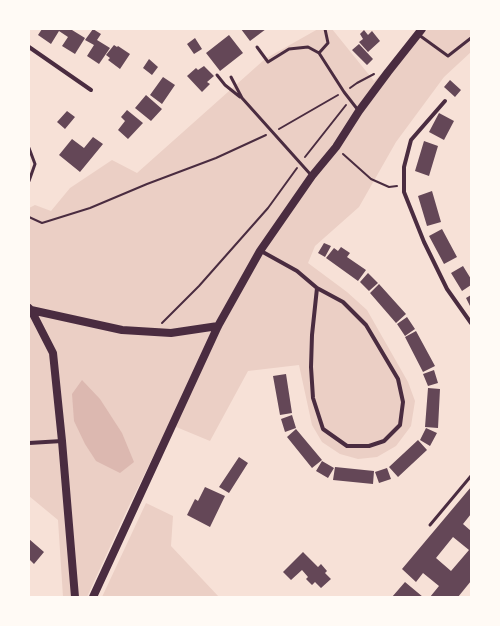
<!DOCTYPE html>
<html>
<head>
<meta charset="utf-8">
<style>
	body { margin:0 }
	#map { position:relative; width:500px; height:626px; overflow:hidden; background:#f7e1d7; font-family:Jost,sans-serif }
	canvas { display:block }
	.frame { position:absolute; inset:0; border:30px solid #fffaf5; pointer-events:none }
</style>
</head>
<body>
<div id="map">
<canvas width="500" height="626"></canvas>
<div class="frame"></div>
</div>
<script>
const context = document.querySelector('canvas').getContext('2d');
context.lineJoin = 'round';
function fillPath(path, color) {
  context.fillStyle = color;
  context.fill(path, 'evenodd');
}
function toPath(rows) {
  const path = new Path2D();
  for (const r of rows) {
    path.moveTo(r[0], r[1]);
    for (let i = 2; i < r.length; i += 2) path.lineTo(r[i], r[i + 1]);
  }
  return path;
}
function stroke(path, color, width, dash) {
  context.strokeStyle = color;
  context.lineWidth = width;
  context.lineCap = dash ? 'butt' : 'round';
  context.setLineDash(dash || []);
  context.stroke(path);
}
const green = toPath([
	[318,29,332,29,374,81,428,29,471,29,471,52,444,77,396,142,359,207,315,246,308,263,347,292,367,310,408,382,415,401,411,426,396,446,377,457,358,459,340,454,322,442,312,425,299,365,248,371,210,441,169,424,126,512,87,597,63,597,58,520,29,496,29,208,35,205,51,211,70,188,112,160,137,173,265,59],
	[146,503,173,516,171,546,219,597,102,597]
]);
const water = toPath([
	[82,380,100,399,122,433,134,462,120,473,96,461,85,444,74,421,72,394]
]);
const building = toPath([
	[42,29,73,29,72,30,85,38,75,54,62,46,68,37,59,31,51,44,38,35],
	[93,29,101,34,97,40,110,48,99,64,87,56,94,45,85,40],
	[241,29,266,29,250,41],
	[364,30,368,35,372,31,380,41,368,52,359,42,363,39,360,34],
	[229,35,243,53,220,71,206,53],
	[195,38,202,49,194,54,187,44],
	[359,44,373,59,367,65,352,50],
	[114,45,117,47,118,46,130,54,120,69,108,60,110,58,106,55],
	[149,59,158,67,152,75,143,68],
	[204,66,214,76,207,82,210,84,202,92,187,76,196,68,198,70],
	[163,77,175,85,162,104,150,95],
	[450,80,461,90,455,97,444,87],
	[146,95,162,109,151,121,135,108],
	[127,110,143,123,128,139,118,130,125,121,121,117],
	[67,111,75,117,65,129,57,122],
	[439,113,454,121,444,140,429,132],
	[93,137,103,144,80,172,59,155,72,139,84,148],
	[424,141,438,146,429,176,415,171],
	[432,191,441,222,427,226,418,196],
	[442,229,457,257,444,264,429,236],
	[324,243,331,246,325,257,318,253],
	[341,247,350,253,347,257,366,270,358,281,326,258,334,248,338,251],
	[463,266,471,279,471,285,462,291,451,273],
	[368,273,378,283,369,291,360,282],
	[379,284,406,314,396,323,370,293],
	[471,295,471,308,466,298],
	[407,317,415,329,405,336,397,324],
	[416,331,435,366,423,372,405,337],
	[434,370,438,383,428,386,423,374],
	[286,374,292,413,280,415,273,376],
	[428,388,440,389,438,428,425,427],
	[292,415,296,428,285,432,281,419],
	[426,428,437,433,430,446,420,440],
	[296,429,322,460,312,468,287,437],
	[418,440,427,450,398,477,389,467],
	[239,457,248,463,229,493,219,487],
	[322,461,334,468,328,478,316,471],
	[335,467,374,471,373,484,333,480],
	[387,468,391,479,379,483,375,472],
	[205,487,225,496,210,527,187,515,195,499,198,501],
	[471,487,471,514,463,524,471,531,471,581,458,597,430,597,439,586,423,573,416,582,402,569],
	[453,537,469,550,451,571,436,558],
	[29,539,44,552,34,564,29,559],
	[303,552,318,567,321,564,327,571,325,573,331,579,321,588,315,582,312,585,306,579,308,577,302,570,291,580,283,572],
	[405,582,423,597,392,597]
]);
const path = toPath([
	[350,88,357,83,374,74],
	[279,129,338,95],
	[343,154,371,179,389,187,397,186],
	[305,157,346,105],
	[29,217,42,223,90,208,147,184,216,158,266,135],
	[162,323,199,286,268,208,297,168]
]);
const service = toPath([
	[419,35,448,56,471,38],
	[257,47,268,62,289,49,308,47,319,53,344,92,358,110],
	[319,53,328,43,325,29],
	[217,75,225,85,240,97],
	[231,77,242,98,311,175],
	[29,148,35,164,29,181],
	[430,525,471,476]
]);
const minor = toPath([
	[29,47,91,90],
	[445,101,411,140,404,167,404,192,424,242,447,289,471,323],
	[261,251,297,271,317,288,343,302,366,325,398,379,403,402,400,425,384,441,369,446,347,446,323,429,313,398,311,367,312,335,317,288],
	[29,443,62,441]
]);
const secondary = toPath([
	[29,308,31,310,53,353,62,441,75,597],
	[31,310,122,330,171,333,218,326],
	[93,597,218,326,260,251,312,176,336,147,359,111,388,72,422,29]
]);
fillPath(green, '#ebcfc5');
fillPath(water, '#dcb8b0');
fillPath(building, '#644757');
stroke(path, '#4a2c40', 2);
stroke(service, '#4a2c40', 3);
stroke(minor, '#4a2c40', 4);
stroke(secondary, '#4a2c40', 8);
</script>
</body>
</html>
